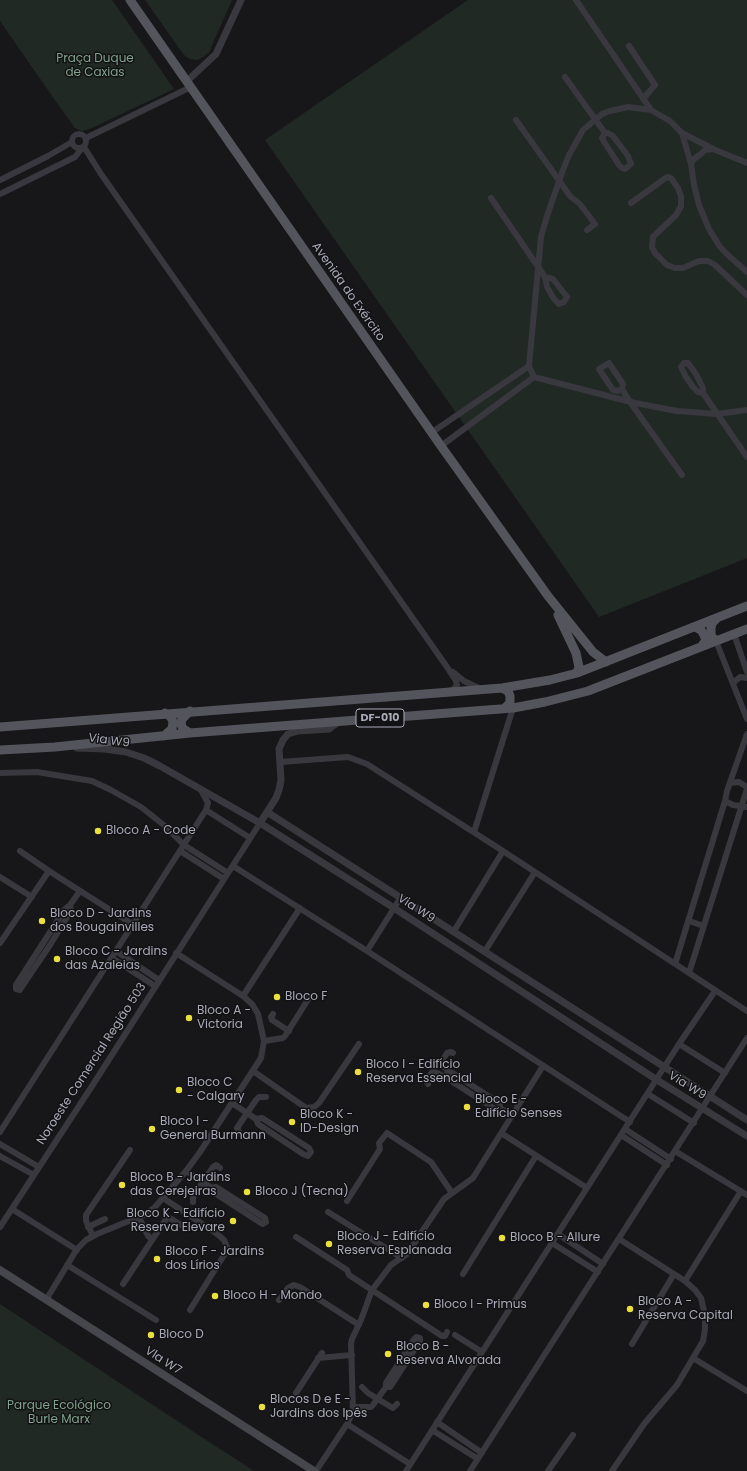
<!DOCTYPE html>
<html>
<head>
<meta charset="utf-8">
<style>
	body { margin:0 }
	canvas { display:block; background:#171719 }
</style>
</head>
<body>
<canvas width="747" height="1471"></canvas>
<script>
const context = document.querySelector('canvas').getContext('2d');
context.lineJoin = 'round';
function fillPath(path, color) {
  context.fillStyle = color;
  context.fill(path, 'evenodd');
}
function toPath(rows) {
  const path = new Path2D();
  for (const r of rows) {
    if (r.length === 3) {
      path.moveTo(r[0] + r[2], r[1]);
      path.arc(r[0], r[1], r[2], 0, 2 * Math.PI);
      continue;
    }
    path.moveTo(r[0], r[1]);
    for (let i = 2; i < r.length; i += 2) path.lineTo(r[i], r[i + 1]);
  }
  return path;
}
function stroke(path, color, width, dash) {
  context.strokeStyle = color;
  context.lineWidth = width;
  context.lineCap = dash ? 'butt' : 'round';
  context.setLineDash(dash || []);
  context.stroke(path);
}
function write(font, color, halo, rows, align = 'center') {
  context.font = font + ' Poppins,sans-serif';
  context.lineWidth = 3;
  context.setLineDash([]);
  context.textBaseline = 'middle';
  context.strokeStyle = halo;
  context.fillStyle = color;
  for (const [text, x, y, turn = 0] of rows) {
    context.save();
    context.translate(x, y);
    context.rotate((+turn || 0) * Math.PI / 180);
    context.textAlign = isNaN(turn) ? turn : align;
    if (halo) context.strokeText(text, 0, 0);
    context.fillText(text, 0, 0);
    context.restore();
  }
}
const green = toPath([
	[0,0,112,0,174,89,92,128,86,130,81,131,75,128,57,103,0,21],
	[145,0,232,0,209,52,203,57,197,60,190,59,184,55],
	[468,0,747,0,747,558,599,617,265,140],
	[0,1304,203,1438,254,1471,0,1471]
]);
const minor = toPath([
	[576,0,651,110],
	[629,46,655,85,643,99],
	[565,77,605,133,608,133,613,136,628,156,631,164,625,169,622,168,619,165,603,140,602,138,605,133],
	[516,120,570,196,580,204,595,224,587,230],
	[682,133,691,164,694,185,699,205,709,229,720,247,729,256,747,272],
	[79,141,7],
	[86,138,191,87],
	[84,147,101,174,447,667,456,681,457,685,454,689,450,691],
	[747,163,713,149,682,133,670,121,651,110,628,107,610,111,602,114,583,130,569,155,563,170,547,216,541,237,529,366,534,377,635,403,677,411,717,414,747,410],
	[691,164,694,159,702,153,705,150,713,149],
	[0,180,48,156,72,142],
	[0,194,75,157,82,148],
	[491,198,545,277,547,287,554,299,559,304,564,302,567,297,553,279,545,277],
	[631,203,667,177,671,178,678,188,681,196,681,206,676,215,653,237,652,247,655,253,667,265,675,268,683,268,699,261,708,261,715,265,747,295],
	[622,389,618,391,613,390,599,369,609,363,623,384,622,389,630,402,682,475],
	[703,393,703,388,696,374,688,363,684,363,681,367,686,377,693,387,698,392,703,393,747,457],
	[431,433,529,366],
	[441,446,534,377],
	[734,634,747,672],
	[716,641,747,719],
	[453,672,464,681,479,688],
	[733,683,740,677,747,678],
	[280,762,348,757,367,764,503,851,747,1011],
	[0,773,37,772,92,781,111,790,141,807,165,826,184,845,228,873],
	[730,783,739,782,747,787],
	[725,801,733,805,747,807],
	[206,810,250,838],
	[474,832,513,708],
	[20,851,49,871,132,924],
	[180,851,224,879],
	[233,866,367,951,630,1122],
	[0,877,32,897],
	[70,905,71,911,50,945,21,988,20,990,16,989,16,985,65,909,70,905,80,891],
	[689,921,704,926],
	[454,931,503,851],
	[0,943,49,871],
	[116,951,159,980],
	[367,951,401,897],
	[485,951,535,872],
	[112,958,155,986],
	[675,964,725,801,727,791,747,734],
	[689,973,747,789],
	[243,996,300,908],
	[273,1014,271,1017,272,1020,289,1031],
	[264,1041,283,1038,285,1036,309,998],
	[679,1044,725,1073],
	[253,1071,306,1108,314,1107,319,1103,359,1044],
	[450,1072,440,1064,447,1053,451,1052,453,1053],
	[428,1084,426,1080,433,1071,447,1078],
	[648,1094,694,1123],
	[232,1103,256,1119,258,1124,303,1154,308,1156,311,1152,309,1148,262,1118,256,1119],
	[500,1108,498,1110,495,1109,448,1079,446,1076,447,1074,451,1072,499,1103,500,1104,500,1108,512,1115],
	[625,1129,671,1159],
	[0,1132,206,810,208,803,201,790],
	[501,1133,587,1188],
	[240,1134,237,1128,256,1100,259,1097,266,1097],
	[621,1135,667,1165],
	[0,1144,39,1167],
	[675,1151,747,1195],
	[0,1156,34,1175],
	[186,1171,212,1188,213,1192,261,1223,263,1224,266,1222,265,1218,216,1187,212,1188],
	[163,1198,216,1233,224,1240,227,1247,224,1255,190,1310],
	[347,1201,380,1149,379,1143,387,1133,431,1162,452,1193],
	[193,1202,193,1197,213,1167,216,1165,220,1168],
	[12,1209,77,1250],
	[328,1212,402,1258],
	[139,1217,148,1236,152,1239],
	[0,1227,94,1083,260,823],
	[88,1227,105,1219],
	[558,1234,603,1264],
	[93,1236,86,1221,86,1215,130,1150],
	[296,1237,347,1270,349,1275,442,1336,445,1336,447,1332],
	[552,1243,598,1272],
	[67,1265,156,1320],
	[463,1274,536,1156],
	[685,1281,741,1191],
	[123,1284,166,1219,169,1218,173,1220,183,1226],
	[46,1300,77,1249,86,1240,97,1234,146,1214,155,1207,186,1171,200,1152,261,1058,264,1041,258,1014,252,1004,243,996,176,953],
	[279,1300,288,1288,294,1285,300,1287,359,1325],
	[455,1335,482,1352],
	[632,1344,674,1274],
	[318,1358,352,1355],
	[693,1358,747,1391],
	[362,1387,368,1393,391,1407,393,1408,397,1404],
	[296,1393,322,1353],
	[353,1407,371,1407,373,1405,386,1387,386,1383,415,1338,417,1337,420,1338,420,1341,390,1387,386,1387],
	[437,1422,482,1453],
	[347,1424,410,1464],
	[432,1430,478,1459],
	[316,1471,347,1424,353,1412,351,1343,352,1339,361,1320,372,1290,391,1265,407,1254,444,1199,473,1178,543,1066],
	[406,1471,679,1044,715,991],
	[470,1471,747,1038],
	[548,1471,573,1435],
	[612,1471,644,1424,677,1385,703,1341,705,1329,705,1315,701,1298,695,1290,685,1281,619,1239]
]);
const tertiary = toPath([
	[187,81,216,54,241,0],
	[77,748,105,749,126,752,144,758,160,766,260,823,394,908,657,1080,747,1136],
	[267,812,747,1120],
	[260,823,276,798,279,790,281,780,279,749,283,740,288,734,298,731,329,729,340,721]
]);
const secondary = toPath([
	[0,1270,314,1471]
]);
const primary = toPath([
	[130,0,441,446,548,596,593,652,606,662],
	[558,615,576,653,579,667,577,673],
	[695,627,701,630,704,635,706,640,701,647],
	[716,641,711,636,711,628,712,623,717,618],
	[502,688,508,691,510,696,510,703,505,708],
	[0,727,502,688,550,680,577,673,747,606],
	[190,733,183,729,181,724,182,719,190,711],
	[164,736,172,729,173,722,171,717,165,713],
	[0,750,55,747,190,733,513,708,545,702,588,691,747,629]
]);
const markers = [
	[98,831,4,"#ebdf3d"],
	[42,921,4,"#ebdf3d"],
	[57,959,4,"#ebdf3d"],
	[277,997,4,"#ebdf3d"],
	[189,1018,4,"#ebdf3d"],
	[358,1072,4,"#ebdf3d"],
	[179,1090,4,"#ebdf3d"],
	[467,1107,4,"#ebdf3d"],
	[292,1122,4,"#ebdf3d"],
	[152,1129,4,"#ebdf3d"],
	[122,1185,4,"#ebdf3d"],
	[247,1192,4,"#ebdf3d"],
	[233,1221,4,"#ebdf3d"],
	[502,1238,4,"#ebdf3d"],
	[329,1244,4,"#ebdf3d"],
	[157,1259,4,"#ebdf3d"],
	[215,1296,4,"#ebdf3d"],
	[426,1305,4,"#ebdf3d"],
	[630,1309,4,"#ebdf3d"],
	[151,1335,4,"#ebdf3d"],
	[388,1354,4,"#ebdf3d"],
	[262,1407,4,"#ebdf3d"]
];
const shields = [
	[380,718,48]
];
const shieldNames = [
	["DF-010",380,718]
];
const parkNames = [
	["Praça Duque",95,59],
	["de Caxias",95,73],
	["Parque Ecológico",59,1406],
	["Burle Marx",59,1420]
];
const streetNames = [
	["Avenida do Exército",348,292,55],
	["Via W9",109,741,8],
	["Via W9",416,909,33],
	["Noroeste Comercial Região 503",92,1064,-57],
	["Via W9",687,1086,32],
	["Vla W7",163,1361,33]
];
const poiNames = [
	["Bloco A - Code",106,831],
	["Bloco D - Jardins",50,914],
	["dos Bougainvilles",50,928],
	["Bloco C - Jardins",65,952],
	["das Azaleias",65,966],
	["Bloco F",285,997],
	["Bloco A -",197,1011],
	["Victoria",197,1025],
	["Bloco I - Edifício",366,1065],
	["Reserva Essencial",366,1079],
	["Bloco C",187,1083],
	["- Calgary",187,1097],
	["Bloco E -",475,1100],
	["Edifício Senses",475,1114],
	["Bloco K -",300,1115],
	["ID-Design",300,1129],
	["Bloco I -",160,1122],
	["General Burmann",160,1136],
	["Bloco B - Jardins",130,1178],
	["das Cerejeiras",130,1192],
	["Bloco J (Tecna)",255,1192],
	["Bloco K - Edifício",225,1214,"right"],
	["Reserva Elevare",225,1228,"right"],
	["Bloco J - Edifício",337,1237],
	["Reserva Esplanada",337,1251],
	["Bloco B - Allure",510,1238],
	["Bloco F - Jardins",165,1252],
	["dos Lírios",165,1266],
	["Bloco H - Mondo",223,1296],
	["Bloco A -",638,1302],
	["Reserva Capital",638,1316],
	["Bloco I - Primus",434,1305],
	["Bloco D",159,1335],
	["Bloco B -",396,1347],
	["Reserva Alvorada",396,1361],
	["Blocos D e E -",270,1400],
	["Jardins dos Ipês",270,1414]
];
fillPath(green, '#212924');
stroke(minor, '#39383e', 6);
stroke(tertiary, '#39383e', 7);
stroke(secondary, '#46464d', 8);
stroke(primary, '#54545c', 9);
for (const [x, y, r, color] of markers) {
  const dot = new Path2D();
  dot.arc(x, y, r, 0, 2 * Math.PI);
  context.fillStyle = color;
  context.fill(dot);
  stroke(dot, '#121214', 1.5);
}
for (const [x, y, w] of shields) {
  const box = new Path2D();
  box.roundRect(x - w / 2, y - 9, w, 18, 3);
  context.fillStyle = '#121214';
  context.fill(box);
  stroke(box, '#a9aab8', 1);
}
write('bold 11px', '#a9aab8', null, shieldNames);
write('12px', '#81a28c', '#121214', parkNames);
write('12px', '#a9aab8', '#121214', streetNames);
write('12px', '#a9aab8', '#121214', poiNames, 'left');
</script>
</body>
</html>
